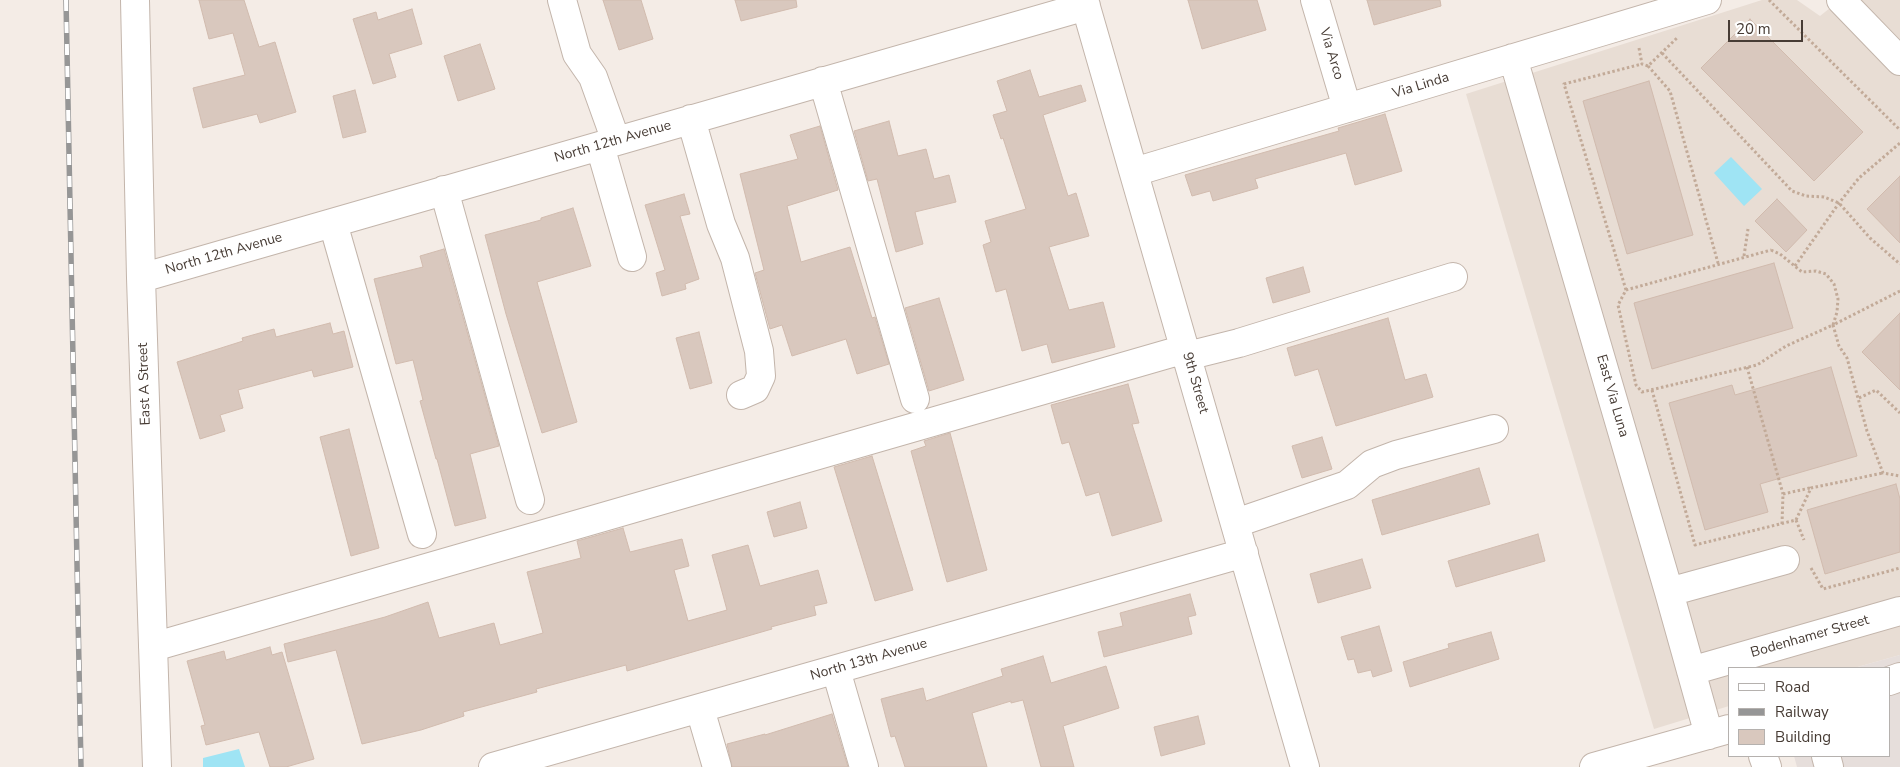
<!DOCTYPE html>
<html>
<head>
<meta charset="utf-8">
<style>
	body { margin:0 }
	#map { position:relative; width:1900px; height:767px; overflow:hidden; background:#f4ece6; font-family:"Nunito Sans",sans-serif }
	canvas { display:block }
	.legend { position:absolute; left:1728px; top:667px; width:162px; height:90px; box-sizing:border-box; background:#fff; border:1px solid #b5b1ae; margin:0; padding:6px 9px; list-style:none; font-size:15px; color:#473c35 }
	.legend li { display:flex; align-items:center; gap:10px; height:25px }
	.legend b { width:25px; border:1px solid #b5b1ae }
	.scale { position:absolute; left:1728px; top:20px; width:75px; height:22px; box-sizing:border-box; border:2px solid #473c35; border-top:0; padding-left:6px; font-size:15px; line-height:18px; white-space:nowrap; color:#473c35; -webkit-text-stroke:4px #fff; paint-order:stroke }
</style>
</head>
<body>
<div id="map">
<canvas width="1900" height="767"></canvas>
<ul class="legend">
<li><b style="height:6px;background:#fff"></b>Road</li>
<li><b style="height:6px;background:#969696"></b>Railway</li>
<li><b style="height:14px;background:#d9c8be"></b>Building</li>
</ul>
<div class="scale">20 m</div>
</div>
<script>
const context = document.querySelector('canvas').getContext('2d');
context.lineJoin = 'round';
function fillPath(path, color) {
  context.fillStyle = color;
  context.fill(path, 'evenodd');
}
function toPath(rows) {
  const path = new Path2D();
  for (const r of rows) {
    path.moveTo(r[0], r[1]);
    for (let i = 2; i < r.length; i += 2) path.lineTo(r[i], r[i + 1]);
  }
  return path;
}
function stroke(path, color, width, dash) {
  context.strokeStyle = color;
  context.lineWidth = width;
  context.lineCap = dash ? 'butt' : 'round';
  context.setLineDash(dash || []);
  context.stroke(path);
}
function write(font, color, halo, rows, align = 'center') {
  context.font = font + ' "Nunito Sans",sans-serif';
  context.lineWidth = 4.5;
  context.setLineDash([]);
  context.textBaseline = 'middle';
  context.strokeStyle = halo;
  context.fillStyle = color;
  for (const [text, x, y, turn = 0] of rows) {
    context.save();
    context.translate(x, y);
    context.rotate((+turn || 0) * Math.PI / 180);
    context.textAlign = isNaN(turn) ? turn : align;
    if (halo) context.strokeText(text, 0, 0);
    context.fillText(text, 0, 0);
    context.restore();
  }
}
const residential = toPath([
	[1762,0,1797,0,1820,16,1840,0,1900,0,1900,655,1854,668,1729,668,1729,706,1654,729,1466,94]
]);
const industrial = toPath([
	[1900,655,1900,767,1797,767,1794,756,1889,756,1889,668,1854,668]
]);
const water = toPath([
	[1731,157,1762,189,1744,206,1714,173],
	[239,749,245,767,203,767,203,758]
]);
const building = toPath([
	[199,0,244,0,259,47,275,42,296,112,260,123,257,114,203,128,193,88,245,75,233,33,209,39,199,0],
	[603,0,641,0,653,39,619,50,603,0],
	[735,0,796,0,797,7,741,21,735,0],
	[1188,0,1257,0,1266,30,1202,49,1188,0],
	[1367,0,1440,0,1441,6,1374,25,1367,0],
	[412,9,422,44,389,54,396,77,373,84,353,19,376,12,378,20,412,9],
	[1750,19,1863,132,1814,181,1701,68,1750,19],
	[480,44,495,89,458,101,444,56,480,44],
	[1030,70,1039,97,1081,85,1086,101,1043,115,1068,196,1076,193,1089,236,1049,247,1069,310,1103,302,1115,347,1052,363,1047,344,1022,351,1006,289,996,292,983,245,991,242,985,221,1026,209,1003,138,1001,139,993,115,1007,111,997,81,1030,70],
	[1649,81,1693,235,1627,254,1583,101,1649,81],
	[355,90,366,132,343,138,333,96,355,90],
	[1385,114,1402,171,1355,185,1346,153,1255,179,1258,188,1213,201,1210,191,1192,196,1185,175,1339,131,1338,128,1385,114],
	[889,121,898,156,926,149,934,179,949,175,956,202,915,212,923,244,896,252,877,179,868,181,854,131,889,121],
	[820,126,838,190,787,206,801,262,850,247,872,318,875,317,889,364,857,374,846,339,792,356,782,325,770,329,755,273,764,270,740,174,798,159,790,135,820,126],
	[1900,176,1900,243,1867,209,1900,176],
	[684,194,690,214,680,216,699,279,685,284,686,289,662,296,656,273,665,270,645,205,684,194],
	[1777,199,1807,230,1786,252,1755,221,1777,199],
	[573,208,591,266,537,282,577,422,542,433,506,314,485,235,541,220,541,218,573,208],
	[444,249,499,446,470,454,486,518,455,526,437,459,436,459,420,401,423,400,413,360,396,364,374,279,423,267,420,256,444,249],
	[1774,263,1793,328,1652,369,1634,303,1774,263],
	[1303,267,1310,292,1273,303,1266,278,1303,267],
	[939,298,964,380,929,391,905,308,939,298],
	[1900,313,1900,390,1862,352,1900,313],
	[1388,318,1405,380,1426,374,1433,397,1336,426,1318,369,1295,376,1287,348,1388,318],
	[330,323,333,334,344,331,353,367,314,377,312,370,238,390,243,408,220,415,225,431,200,439,177,362,243,341,242,338,274,329,276,337,330,323],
	[699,332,712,383,690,389,676,338,699,332],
	[1831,367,1857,456,1760,484,1768,512,1705,530,1669,403,1732,385,1735,395,1831,367],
	[1128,384,1139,423,1132,424,1162,521,1112,536,1099,492,1086,496,1069,442,1062,444,1051,405,1128,384],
	[349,429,379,548,351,556,320,437,349,429],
	[950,433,987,570,947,582,911,451,926,446,924,441,950,433],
	[1322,437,1332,469,1302,478,1292,446,1322,437],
	[872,456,913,590,875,601,834,467,872,456],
	[1479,468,1490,504,1382,535,1372,500,1479,468],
	[1896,484,1900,499,1900,552,1825,574,1807,510,1896,484],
	[800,502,807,528,774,537,767,512,800,502],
	[623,528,630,552,682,539,689,566,674,570,688,621,727,610,712,555,748,545,760,586,818,570,827,603,814,606,816,615,771,627,772,629,627,671,626,665,536,689,537,692,463,712,464,716,421,730,362,744,336,650,288,662,284,644,385,617,428,602,439,638,494,623,500,645,543,633,527,572,581,558,577,541,623,528],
	[1538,534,1545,561,1456,587,1448,561,1538,534],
	[1362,559,1371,588,1318,603,1310,574,1362,559],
	[1190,594,1196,615,1188,617,1192,634,1104,657,1098,632,1123,626,1120,613,1190,594],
	[1379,626,1392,671,1373,677,1371,670,1358,673,1354,659,1348,660,1341,637,1379,626],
	[1491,632,1499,659,1410,687,1403,662,1449,648,1448,644,1491,632],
	[270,647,272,655,282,652,314,759,286,767,270,767,259,732,206,745,201,726,205,725,187,661,224,651,226,660,270,647],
	[1043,656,1051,683,1106,666,1119,708,1063,726,1074,767,1041,767,1023,700,1011,703,1011,701,972,713,987,767,905,767,895,736,891,737,881,699,923,688,926,701,1003,676,1001,669,1043,656],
	[832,714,848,767,732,767,727,744,765,734,765,735,832,714],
	[1198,716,1205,744,1161,756,1154,727,1198,716]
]);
const path = toPath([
	[1769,0,1900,130],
	[1639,48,1642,64,1648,66,1678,37],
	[1662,53,1792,191,1806,196,1824,197,1839,203,1870,238,1900,264],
	[1648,66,1670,91,1718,263],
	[1771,250,1780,254,1802,272,1816,271,1826,274,1834,284,1838,299,1837,312,1833,325,1786,346,1757,365,1642,392,1636,385,1618,305,1626,290,1771,250],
	[1744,256,1748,229],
	[1795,266,1839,203,1859,178,1900,143],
	[1626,290,1564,84,1642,64],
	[1900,291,1833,325,1839,346,1847,358,1867,431,1883,473,1900,476],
	[1747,367,1783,494],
	[1652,390,1695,545,1796,520,1804,540],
	[1859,398,1876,390,1900,413],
	[1796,520,1811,488,1883,473],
	[1782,524,1783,494,1810,488],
	[1811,568,1823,589,1900,568]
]);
const minor = toPath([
	[135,0,141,278,157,767],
	[562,0,577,54,593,77,616,141],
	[1084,0,1305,767],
	[1315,0,1347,108],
	[1841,0,1900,61],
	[1513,58,1669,592,1709,735],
	[823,81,915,399],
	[691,119,721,224,735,258,759,351,761,376,755,389,741,395],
	[600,146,632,257],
	[1134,172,1707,0],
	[444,190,530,500],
	[333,223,422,534],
	[141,278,1086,6],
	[1187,356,1239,343,1453,277],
	[1236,523,1347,485,1372,464,1396,455,1494,429],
	[1669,592,1785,560],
	[153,647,1185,349],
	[836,670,864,767],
	[1691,671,1900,611],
	[1889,681,1900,677],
	[700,709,717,767],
	[1763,756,1767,767],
	[1826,756,1829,767],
	[493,767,1244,553],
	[1594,767,1729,729]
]);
const rail = toPath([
	[66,0,81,767]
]);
const streetNames = [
	["Via Arco",1331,54,73],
	["Via Linda",1421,86,-17],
	["North 12th Avenue",613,142,-16],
	["North 12th Avenue",224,254,-16],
	["9th Street",1195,383,74],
	["East A Street",145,384,-92],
	["East Via Luna",1612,396,74],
	["Bodenhamer Street",1810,637,-16],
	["North 13th Avenue",869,660,-16]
];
fillPath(residential, '#e8ddd4');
fillPath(industrial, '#e6dedb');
fillPath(water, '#9fe4f4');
fillPath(building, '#d9c8be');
stroke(building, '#d1bbae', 1);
stroke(minor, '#c3b5ab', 30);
stroke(path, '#c2aa98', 3, [2.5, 2.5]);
stroke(minor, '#fff', 28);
stroke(rail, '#969696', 5.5);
stroke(rail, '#fff', 4, [11]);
write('14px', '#473c35', '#fff', streetNames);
</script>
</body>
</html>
